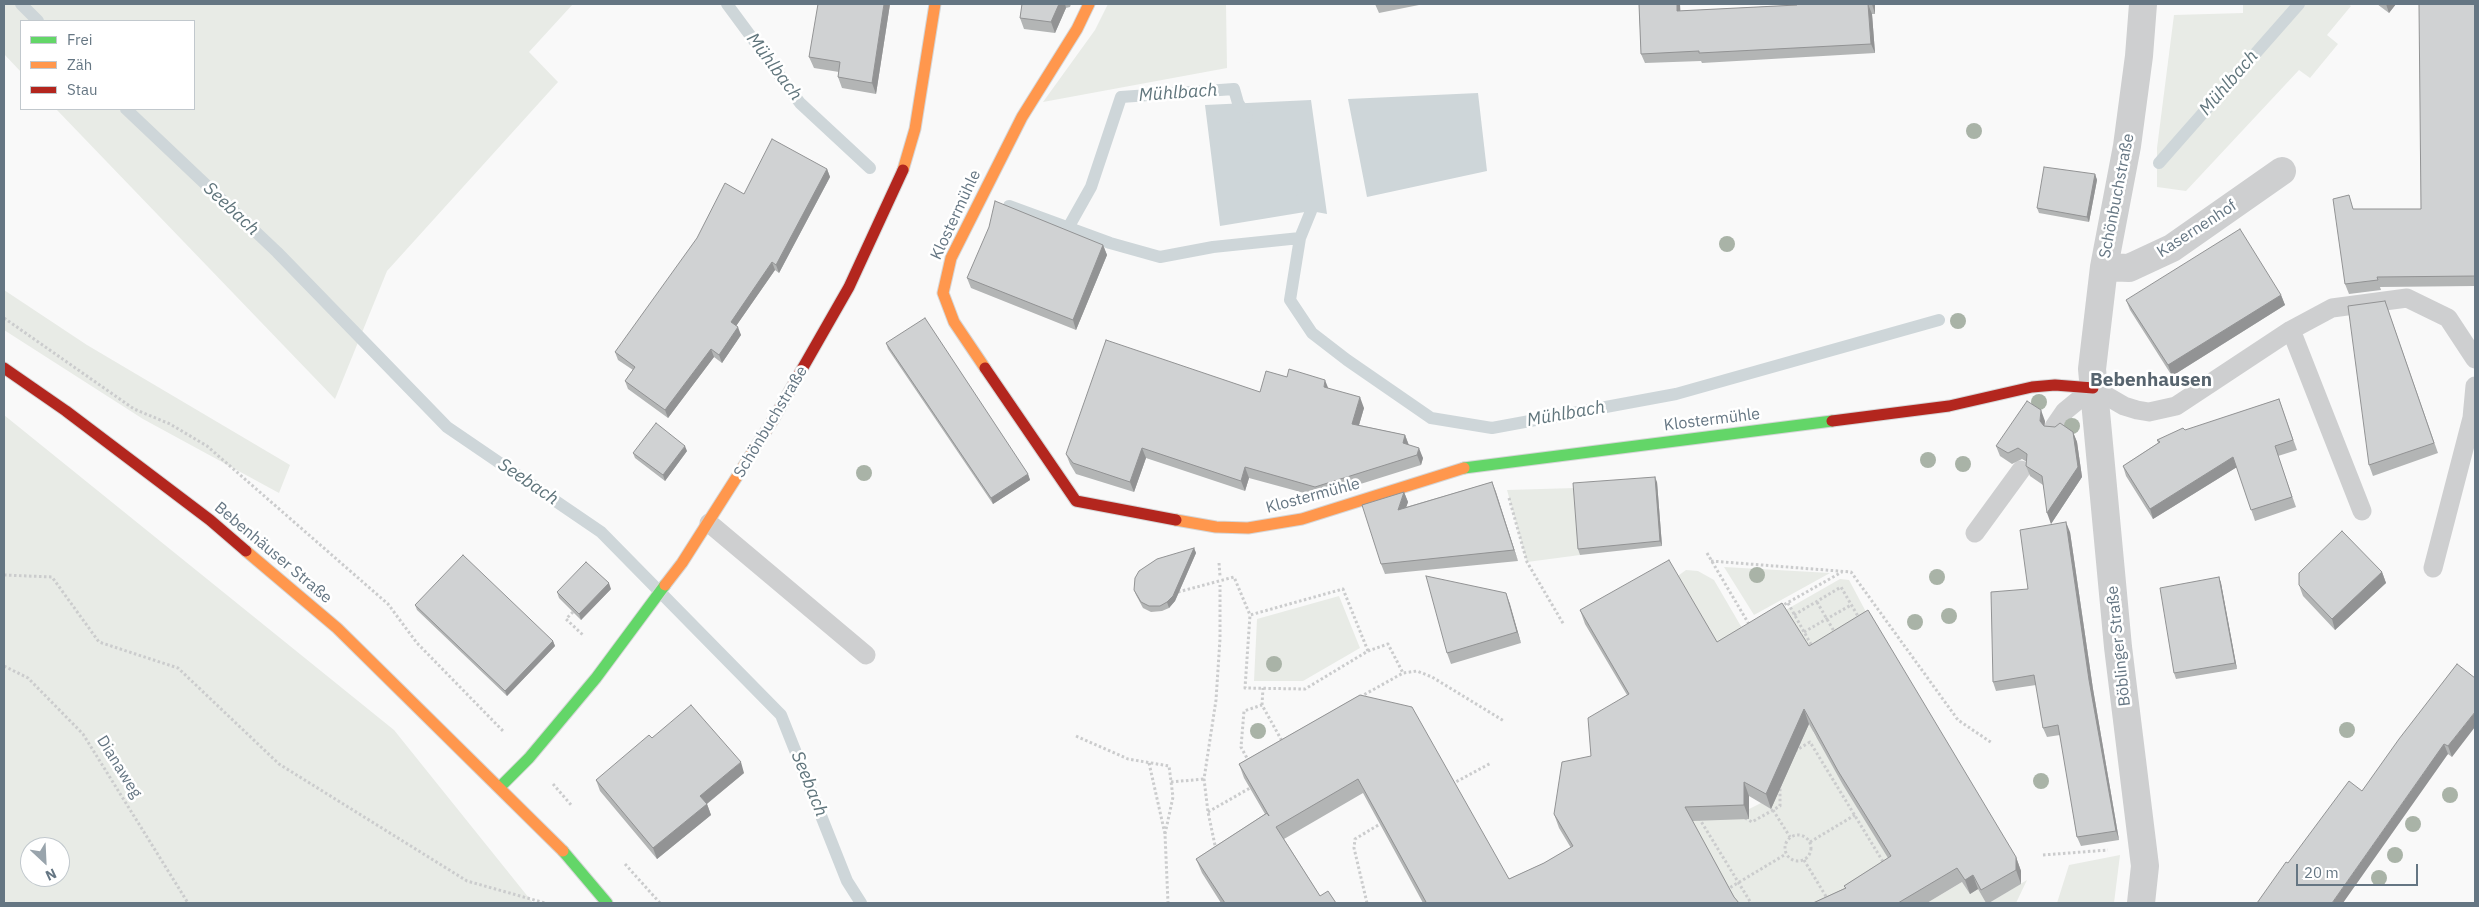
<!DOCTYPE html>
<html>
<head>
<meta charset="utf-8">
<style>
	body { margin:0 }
	#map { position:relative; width:2479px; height:907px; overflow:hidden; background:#f9f9f9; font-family:"IBM Plex Sans",sans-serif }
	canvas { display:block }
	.frame { position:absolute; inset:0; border:5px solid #657683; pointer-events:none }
	.legend { position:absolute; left:20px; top:20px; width:175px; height:90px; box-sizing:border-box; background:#fff; border:1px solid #c1c8cd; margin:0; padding:6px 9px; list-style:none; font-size:15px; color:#657683 }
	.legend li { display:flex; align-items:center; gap:10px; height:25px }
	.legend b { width:25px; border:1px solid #c1c8cd }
	.north { position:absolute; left:20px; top:837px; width:50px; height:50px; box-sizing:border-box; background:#fff; border:1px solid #c1c8cd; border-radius:50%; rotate:155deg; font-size:14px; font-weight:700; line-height:20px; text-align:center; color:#657683 }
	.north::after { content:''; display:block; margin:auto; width:18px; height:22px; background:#99a4ac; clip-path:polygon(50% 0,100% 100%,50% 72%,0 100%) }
	.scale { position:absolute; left:2296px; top:864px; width:122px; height:22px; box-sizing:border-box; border:2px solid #657683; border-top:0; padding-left:6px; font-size:15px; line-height:18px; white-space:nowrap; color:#657683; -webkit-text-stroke:4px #fff; paint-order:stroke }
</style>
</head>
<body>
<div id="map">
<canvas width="2479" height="907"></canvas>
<div class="frame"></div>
<ul class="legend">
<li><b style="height:6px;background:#63d668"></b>Frei</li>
<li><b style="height:6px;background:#ff974d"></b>Zäh</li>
<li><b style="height:6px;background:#b3261e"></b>Stau</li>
</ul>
<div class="north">N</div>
<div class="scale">20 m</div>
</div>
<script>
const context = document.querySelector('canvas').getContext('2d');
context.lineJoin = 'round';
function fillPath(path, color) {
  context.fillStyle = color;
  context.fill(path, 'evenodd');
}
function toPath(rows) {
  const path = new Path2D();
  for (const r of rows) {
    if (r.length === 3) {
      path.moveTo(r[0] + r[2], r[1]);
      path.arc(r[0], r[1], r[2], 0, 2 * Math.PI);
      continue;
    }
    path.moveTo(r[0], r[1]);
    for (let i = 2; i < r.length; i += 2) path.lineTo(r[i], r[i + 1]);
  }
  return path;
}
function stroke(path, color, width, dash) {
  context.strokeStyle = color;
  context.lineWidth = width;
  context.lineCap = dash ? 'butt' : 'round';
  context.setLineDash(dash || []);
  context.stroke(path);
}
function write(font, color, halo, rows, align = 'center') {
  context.font = font + ' "IBM Plex Sans",sans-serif';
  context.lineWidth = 5;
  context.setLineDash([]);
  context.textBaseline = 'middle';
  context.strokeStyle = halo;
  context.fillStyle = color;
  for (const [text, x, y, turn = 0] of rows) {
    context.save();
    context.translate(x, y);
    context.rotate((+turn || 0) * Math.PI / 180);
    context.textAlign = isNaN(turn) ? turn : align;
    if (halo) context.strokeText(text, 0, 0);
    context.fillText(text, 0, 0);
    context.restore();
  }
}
const green = toPath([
	[4,4,573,4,529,52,558,82,387,271,335,399,56,109,194,109,194,21,21,21,21,72,4,54],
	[1108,4,1226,4,1227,68,1043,102,1095,30],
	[2243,4,2348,4,2351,6,2327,35,2338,44,2310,78,2299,70,2186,191,2157,187,2157,148,2174,15,2243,13],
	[4,290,87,345,290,465,279,493,143,419,4,330],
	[4,415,394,730,533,903,4,903],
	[30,847,60,847,60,877,30,877],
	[1575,488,1580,555,1527,562,1507,490],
	[1724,567,1830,573,1754,615],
	[1686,570,1698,571,1714,580,1749,640,1716,660,1675,578],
	[1840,579,1849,580,1873,625,1814,660,1784,611],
	[1339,596,1360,648,1303,681,1254,681,1257,619],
	[1812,721,1817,729,1813,732,1816,737,1820,735,1824,741,1820,744,1884,851,1892,856,1851,903,1736,903,1706,863,1683,798,1749,819,1749,809,1761,803,1771,808,1801,728],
	[2120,855,2114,903,2057,903,2069,865],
	[2027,880,2016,903,1989,903],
	[1962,882,1978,889,1986,903,1927,903]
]);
const water = toPath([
	[1478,93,1487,171,1367,197,1348,99],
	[1311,100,1327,214,1311,211,1220,226,1205,105]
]);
const stream = toPath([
	[21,4,38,21],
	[727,4,800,103,870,168],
	[126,109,277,252,447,427,601,532,781,715,847,881,861,903],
	[2159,163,2299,4],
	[1302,198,1311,211,1300,238,1290,300,1312,333,1347,360,1431,418,1492,428,1676,394,1939,320],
	[1009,206,1110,243,1160,257,1213,247,1300,238],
	[1068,228,1091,187,1121,97,1234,89,1238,103,1247,117]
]);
const path = toPath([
	[4,318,134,409,170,424,207,446,388,604,417,643,504,732],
	[1509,498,1527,562,1564,625],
	[1707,553,1750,626],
	[1711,561,1851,572,1958,720,1992,743],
	[1219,563,1220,576],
	[4,575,52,577,99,642,178,668,279,764,467,881,545,903],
	[1178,592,1234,577,1250,615],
	[1817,602,1835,633],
	[1788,603,1813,648],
	[1780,607,1842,572],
	[573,612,566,619,584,636],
	[1794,615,1841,587,1859,618],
	[1804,632,1851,605],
	[1368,651,1343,589,1250,615,1245,688,1305,689,1368,651,1388,644,1403,673],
	[4,666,28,678,83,734,188,903],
	[1360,697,1403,673,1417,671,1432,677,1504,721],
	[1262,705,1263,688],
	[1076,736,1128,759,1169,766,1173,797,1165,834],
	[1795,751,1810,742,1885,865],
	[1250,759,1248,760,1241,747,1244,711,1262,705,1282,741],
	[1149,763,1165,834,1168,903],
	[1171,782,1204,779],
	[553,784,572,806],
	[1452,784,1491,763],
	[1773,810,1790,837],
	[1208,812,1250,788],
	[1699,818,1751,903],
	[1745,818,1752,822,1780,806,1780,785],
	[1798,848,13],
	[1810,842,1855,815],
	[1216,850,1208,812,1204,779,1216,700,1220,639,1220,585],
	[2043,855,2108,850],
	[1804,860,1830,903],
	[625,864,660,903],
	[1726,890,1786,854],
	[1367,903,1354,848,1355,839,1380,824]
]);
const lane = toPath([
	[2291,330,2362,511],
	[2054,427,2065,411,2093,388,2124,406,2137,410,2149,412,2176,406,2291,330,2332,308,2407,298,2448,318,2475,359],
	[709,523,866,655],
	[1975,533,2021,470],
	[2433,568,2472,418,2475,386]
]);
const street = toPath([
	[2104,267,2129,268,2172,248,2282,171],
	[2141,903,2145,866,2118,647,2092,369,2104,267,2127,146,2139,56,2143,4]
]);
const fast = toPath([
	[1464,468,1832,421],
	[500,787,529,758,596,678,665,585],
	[563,851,607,903]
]);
const slow = toPath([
	[903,170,915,129,935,4],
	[985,368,954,322,943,293,951,258,1022,117,1077,29,1089,4],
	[1176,520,1216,527,1248,528,1302,519,1464,468],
	[246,551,337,628,563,851],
	[665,585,682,563,773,420]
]);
const jam = toPath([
	[4,368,66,411,210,520,246,551],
	[985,368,1076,501,1176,520],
	[773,420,849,287,903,170],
	[1832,421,1949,406,2032,387,2055,385,2093,388]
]);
const trees = [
	[1974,131],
	[1727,244],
	[1958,321],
	[2039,402],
	[2072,426],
	[1928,460],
	[1963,464],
	[864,473],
	[1757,575],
	[1937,577],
	[1949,616],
	[1915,622],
	[1274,664],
	[2347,730],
	[1258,731],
	[2041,781],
	[2450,795],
	[2413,824],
	[2395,855],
	[2379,878]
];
const wall = toPath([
	[890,4,876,94,842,88,838,77,839,72,814,68,809,57],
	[1022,4,1071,4,1070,7,1066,8,1055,33,1024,29,1020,18],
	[1375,4,1419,4,1419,5,1379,13],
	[1639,4,1680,4,1680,11,1797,5,1797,4,1876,4,1875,4,1875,14,1872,14,1875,53,1702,63,1701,61,1645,63,1641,54],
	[2377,4,2396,4,2389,13],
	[2475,4,2475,286,2380,287,2381,290,2349,294,2345,284,2353,209,2421,209],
	[827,169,830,177,779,273,775,270,736,326,741,335,722,363,714,357,668,418,628,389,625,381,633,370,618,360,615,352,744,194],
	[2095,174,2097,180,2089,222,2039,213,2037,208],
	[1103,245,1107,255,1076,330,971,288,967,278],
	[2281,295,2285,305,2172,376,2130,310,2126,300],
	[2385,301,2438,453,2373,476,2369,465],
	[886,343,1028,474,1030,480,993,504,888,349],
	[1328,388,1364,408,1359,425,1405,435,1409,445,1423,458,1421,465,1319,497,1249,478,1245,491,1146,458,1134,492,1076,474,1070,464,1066,454,1260,392],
	[2279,399,2297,450,2278,456,2296,507,2255,521,2237,467,2153,519,2126,476,2123,466,2158,443,2157,440],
	[2045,421,2044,426,2073,432,2077,442,2082,477,2051,524,2043,485,2030,476,2026,466,2027,462,2022,459,2012,464,2000,456,1996,446],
	[687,451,665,481,635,458,633,453],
	[1492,482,1518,561,1385,574,1381,564,1404,492,1408,502,1406,507],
	[1657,482,1662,546,1580,555,1578,549],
	[2070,532,2093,689,2119,840,2081,846,2077,837,2060,735,2047,737,2043,728,2036,685,1996,691,1993,682,2028,589],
	[1194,548,1196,553,1175,601,1169,608,1162,611,1151,612,1143,608,1136,595,1134,590],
	[2382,572,2386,583,2335,630,2303,596,2299,585],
	[2219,577,2221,583,2237,669,2176,679,2174,673],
	[611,589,581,620,559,598,557,592],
	[1506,593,1521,643,1451,664,1447,653],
	[415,605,553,641,555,646,507,696,417,610],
	[1580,610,1717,642,1809,646,2016,857,2021,871,2021,884,1989,903,1986,903,1978,889,1970,894,1962,882,1927,903,1813,903,1845,888,1844,886,1888,858,1843,785,1809,724,1771,809,1749,796,1749,819,1692,821,1734,897,1423,903,1363,793,1284,839,1320,896,1336,903,1221,903,1202,873,1196,859,1265,814,1244,778,1239,764,1360,695,1509,879,1544,863,1571,848,1559,828,1554,814,1591,756,1627,695,1585,624],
	[2457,664,2452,757,2448,754,2288,863,2362,791],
	[652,738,744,773,707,804,711,815,657,859,600,791,596,780]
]);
const shadedWall = toPath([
	[884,4,890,4,876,94,872,83],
	[1059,4,1065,4,1066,8,1055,33,1051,22],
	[1677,4,1680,4,1681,21,1677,11],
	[1868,4,1872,14,1875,53,1871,44],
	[1872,4,1875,4,1875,14],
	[2386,4,2396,4,2389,13],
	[827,169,830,177,779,273,776,265],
	[2095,174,2097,180,2089,222,2087,217],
	[1103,245,1107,255,1076,330,1073,320],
	[772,262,775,270,734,329,731,322],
	[2281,295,2285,305,2172,376,2168,365],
	[738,327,741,335,722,363,719,355],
	[711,349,714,357,668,418,665,410],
	[1325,380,1329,390,1324,387],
	[1360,397,1364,408,1356,435,1352,424],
	[2041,410,2045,421,2044,431,2040,421],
	[2073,432,2077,442,2082,477,2051,524,2047,513],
	[1405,435,1409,446,1403,443],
	[685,446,687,451,665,481,663,475],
	[1142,448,1146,458,1134,492,1130,482],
	[1419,448,1423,458,1421,465,1417,455],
	[2233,457,2237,467,2153,519,2150,509],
	[1245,467,1249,478,1245,491,1241,481],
	[1028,474,1030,480,993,504,991,498],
	[1655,477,1657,482,1662,546,1660,541],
	[1492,482,1496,492,1518,561,1514,550],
	[1404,492,1408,502,1402,520,1398,510],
	[2066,522,2070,532,2093,689,2119,840,2116,831,2089,680],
	[1194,548,1196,553,1175,601,1169,608,1167,602],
	[2382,572,2386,583,2335,630,2332,619],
	[2219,577,2221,583,2237,669,2235,663],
	[609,583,611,589,581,620,579,614],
	[1506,593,1510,604,1521,643,1517,632],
	[553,641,555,646,507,696,505,691],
	[1804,709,1809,724,1771,809,1766,794],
	[2475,712,2475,727,2452,757,2448,746],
	[2444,744,2448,754,2343,903,2332,903],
	[741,762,744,773,704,806,700,796],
	[1744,782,1749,796,1749,819,1744,805],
	[707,804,711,815,657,859,653,848],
	[2016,857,2021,871,2021,884,2016,870],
	[1973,875,1978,889,1970,894,1965,880]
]);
const building = toPath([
	[818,4,884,4,872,83,838,77,840,62,809,57,818,4],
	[1022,4,1059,4,1051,22,1020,18,1022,4],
	[1639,4,1677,4,1677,11,1797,5,1797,4,1872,4,1868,4,1871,44,1699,53,1699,51,1641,54,1639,4],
	[2419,4,2475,4,2475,276,2377,277,2378,280,2345,284,2333,199,2349,195,2353,209,2421,209,2419,4],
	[772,139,827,169,776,265,772,262,731,322,738,327,719,355,711,349,665,410,625,381,635,367,615,352,697,238,725,183,744,194,772,139],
	[2044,167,2095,174,2087,217,2037,208,2044,167],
	[995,201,1103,245,1073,320,967,278,989,227,995,201],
	[2240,229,2281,295,2168,365,2126,300,2240,229],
	[2385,301,2434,443,2369,465,2348,306,2385,301],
	[925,318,1028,474,991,498,886,343,925,318],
	[1106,340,1260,392,1266,371,1287,377,1289,369,1325,380,1324,387,1360,397,1352,424,1405,435,1403,443,1419,448,1417,455,1315,487,1245,467,1241,481,1142,448,1130,482,1073,463,1066,454,1106,340],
	[2279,399,2293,440,2275,446,2292,497,2251,510,2233,457,2150,509,2123,466,2160,442,2157,440,2183,428,2185,430,2279,399],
	[2027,401,2041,410,2040,421,2044,426,2055,427,2060,423,2073,432,2078,467,2047,513,2042,476,2026,466,2027,454,2018,448,2008,453,1996,446,2027,401],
	[656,423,685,446,663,475,633,453,656,423],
	[1655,477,1660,541,1578,549,1573,483,1655,477],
	[1492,482,1514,550,1381,564,1362,505,1404,492,1398,510,1492,482],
	[2066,522,2089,680,2116,831,2077,837,2058,725,2043,728,2034,675,1993,682,1991,592,2028,589,2020,530,2066,522],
	[2342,531,2382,572,2332,619,2299,585,2299,573,2342,531],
	[1194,548,1173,596,1167,602,1160,606,1149,606,1141,602,1134,590,1135,578,1139,571,1157,559,1194,548],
	[463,555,553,641,505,691,415,605,463,555],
	[1669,560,1717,642,1782,603,1809,646,1868,610,2016,857,2016,870,1981,890,1973,875,1965,880,1957,868,1898,903,1813,903,1846,888,1844,886,1891,856,1838,771,1804,709,1766,794,1744,782,1744,805,1685,807,1734,897,1739,903,1422,903,1426,902,1358,779,1276,827,1320,896,1328,891,1336,903,1225,903,1196,859,1267,813,1269,816,1239,764,1360,695,1412,707,1509,879,1544,863,1573,846,1554,814,1562,762,1591,756,1588,718,1629,694,1580,610,1669,560],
	[586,562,609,583,579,614,557,592,586,562],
	[1426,576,1506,593,1517,632,1447,653,1426,576],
	[2219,577,2235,663,2174,673,2160,588,2219,577],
	[2457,664,2475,678,2475,712,2448,746,2444,744,2332,903,2257,903,2286,862,2288,863,2349,781,2362,791,2399,739,2457,664],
	[691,705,741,762,700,796,707,804,653,848,596,780,649,735,652,738,691,705]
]);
const streetNames = [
	["Schönbuchstraße",2117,196,-79],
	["Klostermühle",956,215,-65],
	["Kasernenhof",2197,229,-33],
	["Klostermühle",1712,420,-7],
	["Schönbuchstraße",771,422,-59],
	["Klostermühle",1313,496,-15],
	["Bebenhäuser Straße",273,553,40],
	["Böblinger Straße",2119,646,-96],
	["Dianaweg",119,767,58]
];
const waterNames = [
	["Mühlbach",774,67,53],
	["Mühlbach",2229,83,-49],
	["Mühlbach",1178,93,-4],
	["Seebach",231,209,43],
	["Mühlbach",1566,414,-10],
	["Seebach",528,482,34],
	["Seebach",809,784,68]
];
const quarterNames = [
	["Bebenhausen",2151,381]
];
fillPath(green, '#e8ebe6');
fillPath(water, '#ced6d9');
stroke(stream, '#ced6d9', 12);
stroke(fast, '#d5d6d7', 13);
stroke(slow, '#d5d6d7', 13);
stroke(jam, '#d5d6d7', 13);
stroke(path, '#cbcccd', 3, [2.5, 2.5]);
stroke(lane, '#cecfd0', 19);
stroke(street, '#cecfd0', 28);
stroke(fast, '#63d668', 11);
stroke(slow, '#ff974d', 11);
stroke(jam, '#b3261e', 11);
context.fillStyle = '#a9b3a7';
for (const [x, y] of trees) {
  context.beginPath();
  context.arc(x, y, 8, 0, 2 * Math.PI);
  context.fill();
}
fillPath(wall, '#b3b5b5');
fillPath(shadedWall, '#929394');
fillPath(building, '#d0d2d3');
stroke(building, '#929394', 1);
write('16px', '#657683', '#fff', streetNames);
write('italic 18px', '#60757c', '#fff', waterNames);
write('bold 19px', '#57646e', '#fff', quarterNames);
</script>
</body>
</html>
